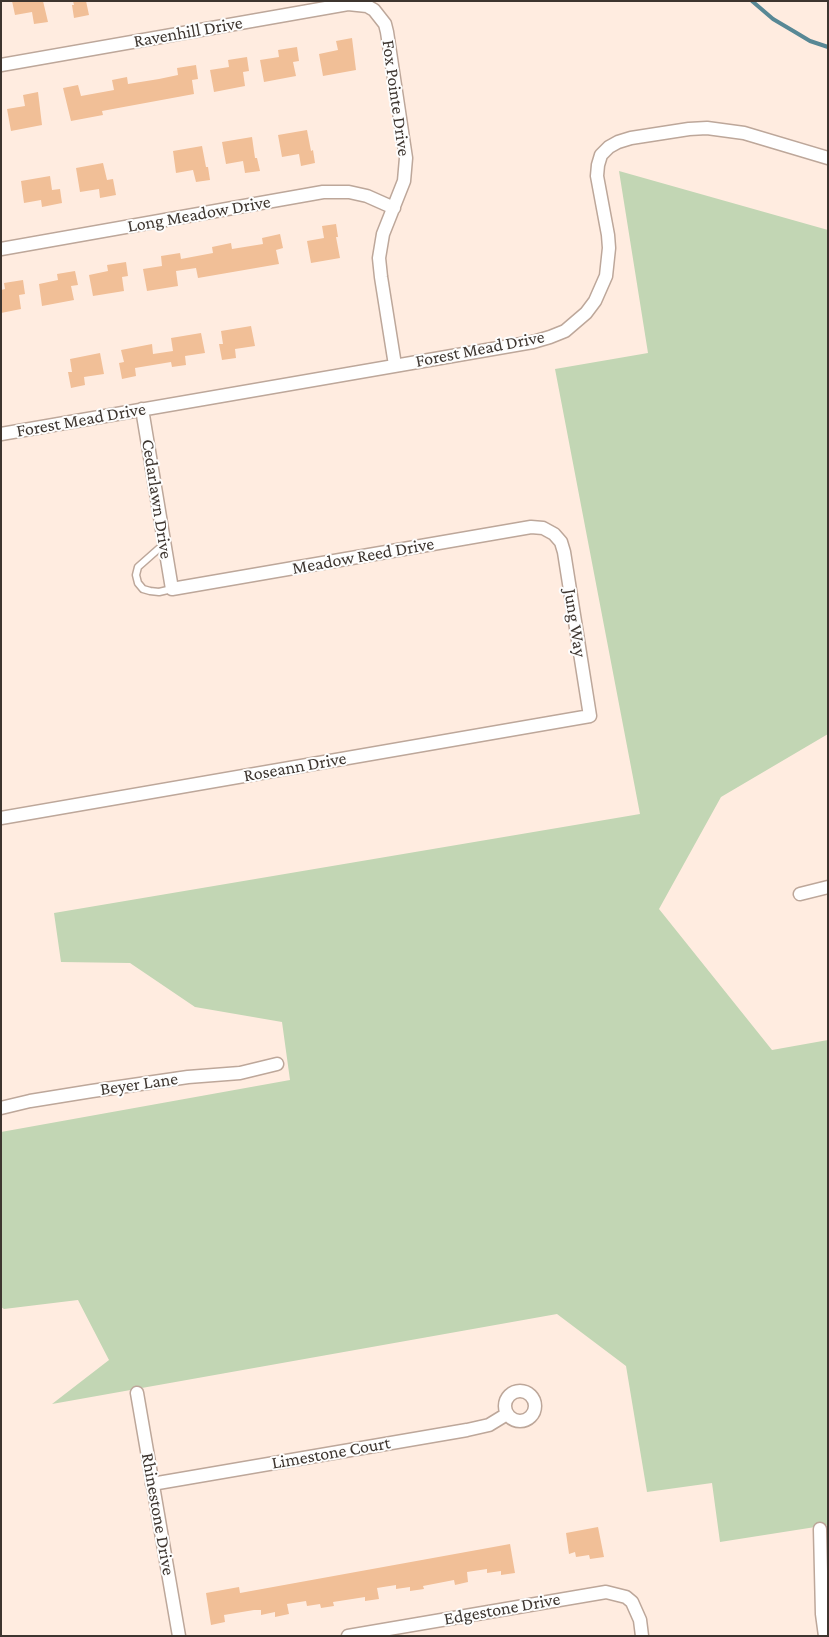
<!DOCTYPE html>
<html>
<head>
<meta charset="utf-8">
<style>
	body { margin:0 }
	#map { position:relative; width:829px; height:1637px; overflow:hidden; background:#ffece0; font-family:"Crimson Pro",serif }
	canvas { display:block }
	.frame { position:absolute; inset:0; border:2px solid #3d352f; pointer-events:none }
</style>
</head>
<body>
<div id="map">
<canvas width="829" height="1637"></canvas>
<div class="frame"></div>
</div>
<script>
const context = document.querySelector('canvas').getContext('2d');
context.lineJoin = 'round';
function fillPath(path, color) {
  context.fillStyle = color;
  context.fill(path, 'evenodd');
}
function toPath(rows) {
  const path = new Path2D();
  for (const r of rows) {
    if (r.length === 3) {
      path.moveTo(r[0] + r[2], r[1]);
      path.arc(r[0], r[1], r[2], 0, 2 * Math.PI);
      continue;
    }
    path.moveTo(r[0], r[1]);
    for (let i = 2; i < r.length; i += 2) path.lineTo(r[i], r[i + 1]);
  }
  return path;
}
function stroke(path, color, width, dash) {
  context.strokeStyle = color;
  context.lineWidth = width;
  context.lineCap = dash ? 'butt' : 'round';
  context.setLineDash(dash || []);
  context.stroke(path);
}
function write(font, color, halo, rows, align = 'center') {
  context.font = font + ' "Crimson Pro",serif';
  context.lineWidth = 4;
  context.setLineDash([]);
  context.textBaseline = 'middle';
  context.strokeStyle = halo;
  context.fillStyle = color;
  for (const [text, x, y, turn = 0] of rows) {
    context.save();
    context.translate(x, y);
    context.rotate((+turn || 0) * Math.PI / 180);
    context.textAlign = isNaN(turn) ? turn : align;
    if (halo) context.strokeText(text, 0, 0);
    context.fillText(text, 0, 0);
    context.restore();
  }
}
const green = toPath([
	[619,171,828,230,828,734,721,797,659,909,772,1050,828,1040,828,1525,720,1542,712,1483,647,1492,626,1366,557,1314,52,1404,109,1360,78,1300,4,1309,1,1307,1,1132,290,1080,282,1022,195,1007,130,963,61,962,54,913,640,814,555,369,648,353]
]);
const stream = toPath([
	[752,1,773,19,795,32,810,41,828,47]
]);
const building = toPath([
	[12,1,43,1,48,22,34,24,32,12,15,15],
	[73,1,86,1,89,15,74,18,72,5,74,5],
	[352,38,356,70,323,76,319,54,338,50,336,41],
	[297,47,299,61,293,62,296,76,264,82,260,60,279,57,278,50],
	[247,57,249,71,243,72,245,86,214,92,210,70,229,67,228,60],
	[196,65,198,79,192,80,194,94,102,111,103,115,71,121,63,88,78,85,81,96,114,90,112,80,127,77,128,84,159,79,178,75,177,68],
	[38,92,42,125,11,131,7,109,25,106,23,95],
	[307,130,311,151,313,150,315,163,301,166,299,154,282,157,278,135],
	[252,137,255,158,257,158,260,171,245,173,243,161,226,164,222,142],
	[202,146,206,167,208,167,210,180,196,182,193,170,176,173,173,151],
	[103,163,107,180,113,179,116,195,100,198,99,189,80,192,76,168],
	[50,176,52,190,60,189,62,203,42,207,41,200,24,203,21,181],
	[336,224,338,237,336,237,340,258,311,263,307,241,324,238,322,226],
	[280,234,283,248,276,250,279,264,198,278,196,268,176,271,178,286,147,291,143,269,162,266,161,256,180,253,181,259,213,253,212,247,231,243,232,249,263,244,262,238],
	[126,262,128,276,122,277,124,291,93,296,89,275,108,271,107,265],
	[75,271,78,285,71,286,74,300,42,306,39,284,58,280,57,274],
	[23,280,25,294,19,295,21,309,1,313,1,290,5,289,4,283],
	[251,326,255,346,235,349,236,358,222,360,219,344,223,344,221,331],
	[201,333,205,353,185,356,186,365,172,367,171,362,135,368,136,376,122,379,119,363,124,362,121,350,152,344,153,354,173,351,171,338],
	[100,353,104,374,84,377,85,385,71,388,68,372,72,372,70,359],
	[598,1527,604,1557,590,1559,589,1555,576,1557,575,1552,569,1554,566,1533],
	[510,1544,515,1573,501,1575,501,1571,487,1573,487,1569,467,1572,468,1582,455,1585,454,1580,423,1586,424,1589,410,1591,410,1587,396,1589,396,1585,377,1588,379,1599,365,1601,365,1597,333,1602,334,1606,321,1608,320,1604,307,1606,306,1601,287,1604,289,1614,275,1617,275,1612,261,1615,261,1610,254,1610,224,1615,225,1622,211,1625,206,1593,239,1587,240,1593]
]);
const service = toPath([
	[164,544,138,567,136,575,138,583,143,589,150,591,159,592,172,589]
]);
const minor = toPath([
	[1,65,348,4,367,6,374,10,385,24,387,32,406,158,404,181,383,234,379,258,381,277,395,365],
	[1,249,323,192,349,192,367,196,394,208],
	[1,434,533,342,550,337,565,331,586,313,595,301,606,276,609,248,608,235,597,176,598,165,601,155,609,147,618,142,631,138,689,129,707,128,744,133,828,158],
	[1,818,590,716,564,552,561,542,554,534,543,528,531,527,172,589,142,409],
	[800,894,828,887],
	[1,1108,30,1101,92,1091,188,1077,240,1073,277,1064],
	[520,1406,15],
	[137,1393,179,1636],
	[152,1484,467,1430,489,1425,507,1414],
	[820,1529,822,1614,825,1636],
	[348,1636,606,1592,626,1597,632,1602,640,1620,642,1636]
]);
const streetNames = [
	["Ravenhill Drive",188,32,-10],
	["Fox Pointe Drive",396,98,82],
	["Long Meadow Drive",199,214,-10],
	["Forest Mead Drive",480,349,-11],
	["Forest Mead Drive",81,420,-10],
	["Cedarlawn Drive",157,499,81],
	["Meadow Reed Drive",363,556,-10],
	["Jung Way",575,623,81],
	["Roseann Drive",295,767,-10],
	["Beyer Lane",139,1084,-8],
	["Limestone Court",331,1453,-10],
	["Rhinestone Drive",158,1514,80],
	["Edgestone Drive",502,1609,-10]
];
fillPath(green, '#c2d6b4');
stroke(stream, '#588895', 4);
fillPath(building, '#f1bf97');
stroke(service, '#bda79a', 9);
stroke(minor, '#bda79a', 15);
stroke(service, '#fff', 6);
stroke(minor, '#fff', 12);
write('18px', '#3d352f', '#fdfdfd', streetNames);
</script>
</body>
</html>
